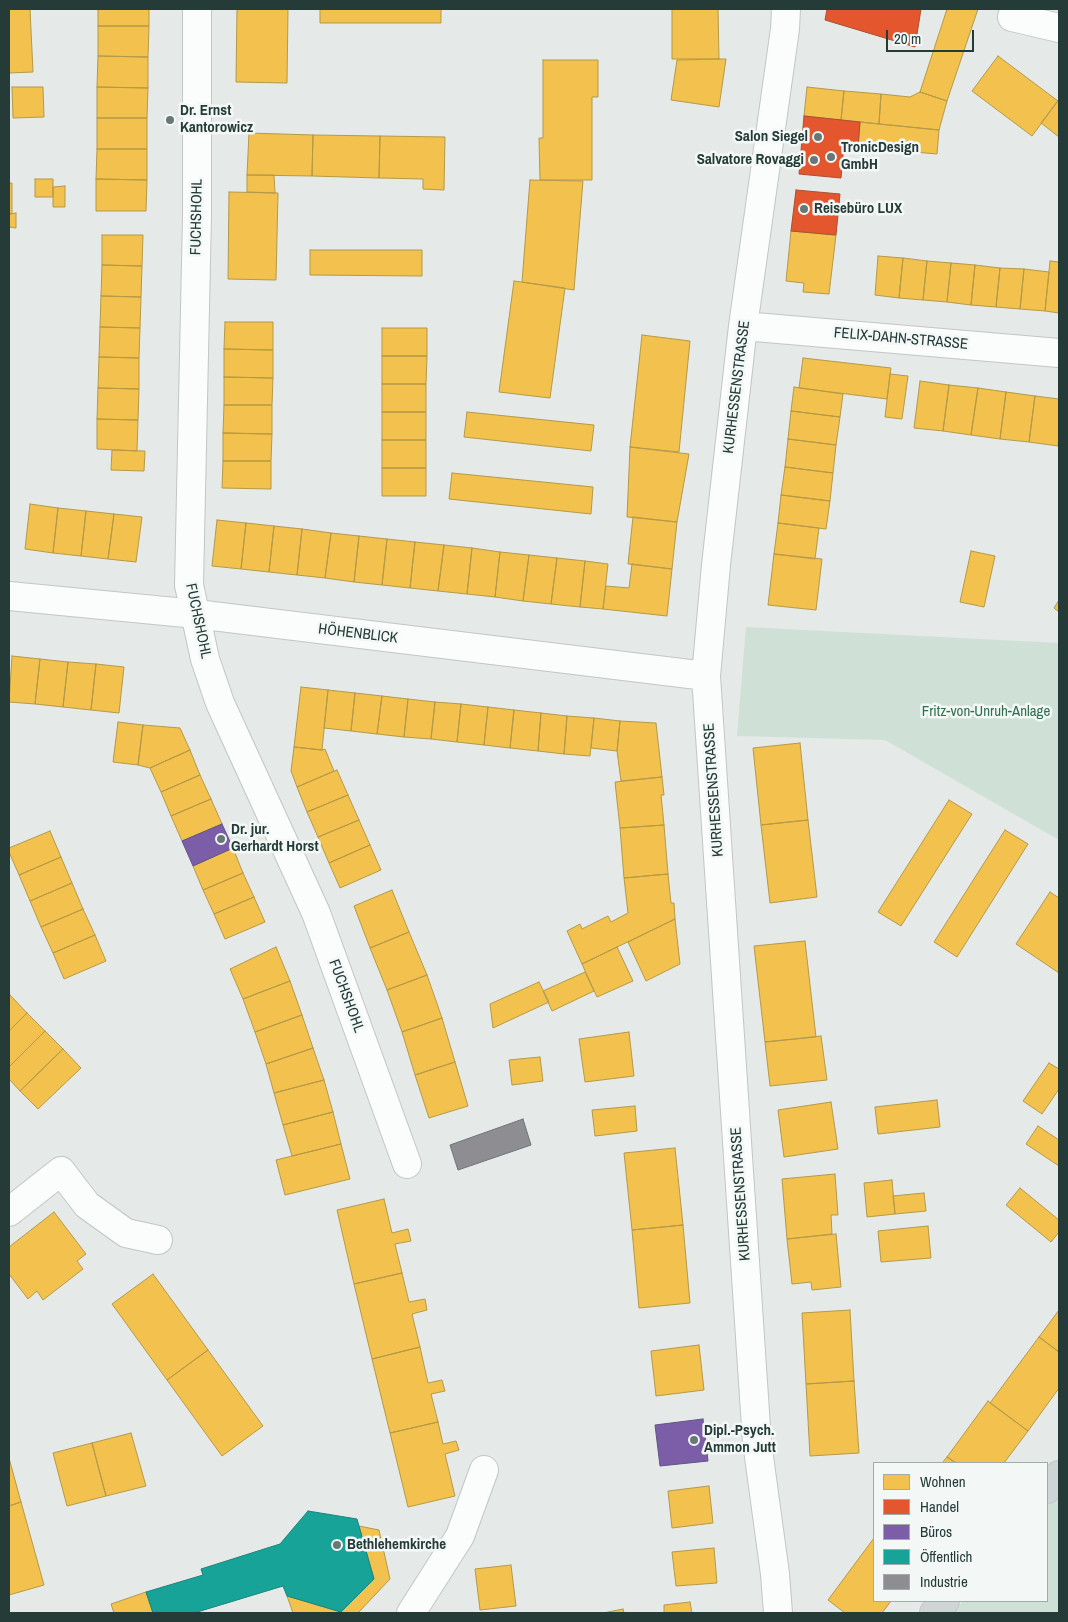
<!DOCTYPE html>
<html>
<head>
<meta charset="utf-8">
<style>
	body { margin:0 }
	#map { position:relative; width:1068px; height:1622px; overflow:hidden; background:#e5e9e8; font-family:"Archivo Narrow",sans-serif }
	canvas { display:block }
	.frame { position:absolute; inset:0; border:10px solid #243b38; pointer-events:none }
	.legend { position:absolute; left:873px; top:1462px; width:175px; height:140px; box-sizing:border-box; background:#f3f8f6; border:1px solid #a0acaa; margin:0; padding:6px 9px; list-style:none; font-size:15px; color:#243b38 }
	.legend li { display:flex; align-items:center; gap:10px; height:25px }
	.legend b { width:25px; border:1px solid #a0acaa }
	.scale { position:absolute; left:886px; top:30px; width:88px; height:22px; box-sizing:border-box; border:2px solid #243b38; border-top:0; padding-left:6px; font-size:15px; line-height:18px; white-space:nowrap; color:#243b38; -webkit-text-stroke:4px #f3f8f6; paint-order:stroke }
</style>
</head>
<body>
<div id="map">
<canvas width="1068" height="1622"></canvas>
<div class="frame"></div>
<ul class="legend">
<li><b style="height:14px;background:#f2c14e"></b>Wohnen</li>
<li><b style="height:14px;background:#e4572e"></b>Handel</li>
<li><b style="height:14px;background:#7b5ea7"></b>Büros</li>
<li><b style="height:14px;background:#17a398"></b>Öffentlich</li>
<li><b style="height:14px;background:#8d8d92"></b>Industrie</li>
</ul>
<div class="scale">20 m</div>
</div>
<script>
const context = document.querySelector('canvas').getContext('2d');
context.lineJoin = 'round';
function fillPath(path, color) {
  context.fillStyle = color;
  context.fill(path, 'evenodd');
}
function toPath(rows) {
  const path = new Path2D();
  for (const r of rows) {
    path.moveTo(r[0], r[1]);
    for (let i = 2; i < r.length; i += 2) path.lineTo(r[i], r[i + 1]);
  }
  return path;
}
function stroke(path, color, width, dash) {
  context.strokeStyle = color;
  context.lineWidth = width;
  context.lineCap = dash ? 'butt' : 'round';
  context.setLineDash(dash || []);
  context.stroke(path);
}
function write(font, color, halo, rows, align = 'center') {
  context.font = font + ' "Archivo Narrow",sans-serif';
  context.lineWidth = 5;
  context.setLineDash([]);
  context.textBaseline = 'middle';
  context.strokeStyle = halo;
  context.fillStyle = color;
  for (const [text, x, y, turn = 0] of rows) {
    context.save();
    context.translate(x, y);
    context.rotate((+turn || 0) * Math.PI / 180);
    context.textAlign = isNaN(turn) ? turn : align;
    if (halo) context.strokeText(text, 0, 0);
    context.fillText(text, 0, 0);
    context.restore();
  }
}
const green = toPath([
	[746,627,1059,643,1059,840,885,740,737,736],
	[1059,1493,1059,1613,953,1613,963,1601,1047,1601,1047,1505,1055,1496]
]);
const homes = toPath([
	[9,9,30,9,33,72,9,73,9,9],
	[98,9,149,9,149,26,98,26,98,9],
	[237,9,288,9,287,83,236,82,237,9],
	[320,9,441,9,441,23,320,23,320,9],
	[672,9,718,9,719,59,672,59,672,9],
	[947,9,978,9,947,101,920,92,947,9],
	[98,26,149,26,148,57,98,56,98,26],
	[98,56,148,57,148,88,97,87,98,56],
	[998,56,1058,101,1032,136,972,91,998,56],
	[719,59,726,59,719,107,671,100,677,60,719,59],
	[543,60,598,60,598,97,592,97,592,180,540,180,539,138,543,138,543,60],
	[12,87,43,87,44,117,13,118,12,87],
	[97,87,148,88,147,118,97,118,97,87],
	[807,87,844,91,841,120,804,116,807,87],
	[844,91,881,94,879,124,841,120,844,91],
	[920,92,947,101,939,130,879,124,881,94,910,97,920,92],
	[1059,99,1059,137,1041,123,1059,99],
	[97,118,147,118,147,149,97,149,97,118],
	[860,122,939,130,937,154,858,147,860,122],
	[249,133,313,135,312,176,247,175,249,133],
	[313,135,380,136,379,178,312,176,313,135],
	[380,136,445,137,444,190,423,189,423,179,379,178,380,136],
	[97,149,147,149,147,180,96,179,97,149],
	[247,175,274,175,275,193,247,192,247,175],
	[35,179,53,179,53,197,35,197,35,179],
	[96,179,147,180,146,211,96,211,96,179],
	[530,180,583,181,574,290,522,282,530,180],
	[9,183,12,183,12,214,9,214,9,183],
	[65,186,65,207,53,207,53,187,65,186],
	[229,192,278,193,276,280,228,279,229,192],
	[16,213,16,228,9,227,9,214,16,213],
	[791,231,836,235,829,294,803,292,804,283,786,281,791,231],
	[102,235,143,235,142,266,102,265,102,235],
	[310,250,422,250,422,276,310,275,310,250],
	[878,256,903,258,899,298,875,295,878,256],
	[903,258,927,261,923,300,899,298,903,258],
	[927,261,951,263,947,302,923,300,927,261],
	[1050,261,1059,262,1059,313,1045,311,1050,261],
	[951,263,975,265,971,305,947,302,951,263],
	[102,265,142,266,141,297,101,296,102,265],
	[975,265,1000,268,996,307,971,305,975,265],
	[1000,268,1024,269,1020,309,996,307,1000,268],
	[1024,269,1049,272,1045,311,1020,309,1024,269],
	[514,281,565,288,550,398,499,392,514,281],
	[101,296,141,297,140,328,100,327,101,296],
	[225,322,273,322,273,350,224,349,225,322],
	[100,327,140,328,139,358,99,357,100,327],
	[382,328,427,328,427,356,382,356,382,328],
	[642,335,690,341,679,452,630,447,642,335],
	[224,349,273,350,273,378,224,377,224,349],
	[382,356,427,356,426,384,382,384,382,356],
	[99,357,139,358,139,389,98,388,99,357],
	[803,358,891,368,887,399,799,388,803,358],
	[890,374,908,376,902,419,885,417,890,374],
	[224,377,273,378,272,405,224,405,224,377],
	[920,381,949,385,943,431,914,428,920,381],
	[382,384,426,384,426,412,382,412,382,384],
	[949,385,978,388,971,435,943,431,949,385],
	[794,387,843,394,840,417,791,411,794,387],
	[98,388,139,389,138,420,97,419,98,388],
	[978,388,1006,392,1000,439,971,435,978,388],
	[1006,392,1035,396,1029,442,1000,439,1006,392],
	[1035,396,1059,399,1059,434,1058,446,1029,442,1035,396],
	[224,405,272,405,272,434,223,433,224,405],
	[791,411,840,417,836,445,788,439,791,411],
	[382,412,426,412,426,440,382,440,382,412],
	[467,412,594,425,591,451,464,437,467,412],
	[97,419,138,420,137,451,97,449,97,419],
	[223,433,272,434,271,461,223,461,223,433],
	[788,439,836,445,833,473,785,467,788,439],
	[382,440,426,440,426,468,382,468,382,440],
	[630,447,689,454,677,522,627,517,630,447],
	[112,450,145,451,144,471,111,470,112,450],
	[223,461,271,461,271,489,222,488,223,461],
	[785,467,833,473,830,501,781,495,785,467],
	[382,468,426,468,426,496,382,496,382,468],
	[452,473,593,487,591,514,449,499,452,473],
	[781,495,830,501,826,529,778,523,781,495],
	[30,504,58,508,53,553,25,549,30,504],
	[58,508,86,511,81,556,53,553,58,508],
	[86,511,114,514,108,559,81,556,86,511],
	[114,514,142,517,136,562,108,559,114,514],
	[633,517,677,522,672,569,628,564,633,517],
	[217,520,246,523,241,569,212,566,217,520],
	[246,523,274,526,269,572,241,569,246,523],
	[778,523,819,528,815,559,774,554,778,523],
	[274,526,302,529,297,575,269,572,274,526],
	[302,529,331,533,325,578,297,575,302,529],
	[331,533,359,536,354,582,325,578,331,533],
	[359,536,387,539,382,585,354,582,359,536],
	[387,539,415,542,410,588,382,585,387,539],
	[415,542,444,545,438,591,410,588,415,542],
	[444,545,472,548,467,594,438,591,444,545],
	[472,548,500,552,495,597,467,594,472,548],
	[971,551,995,556,984,607,960,602,971,551],
	[500,552,529,555,523,601,495,597,500,552],
	[774,554,822,559,816,610,768,605,774,554],
	[529,555,557,558,551,604,523,601,529,555],
	[557,558,585,561,580,607,551,604,557,558],
	[585,561,608,564,603,609,580,607,585,561],
	[632,564,672,569,667,616,603,609,606,586,629,588,632,564],
	[1059,600,1059,612,1054,608,1059,600],
	[12,656,40,659,35,704,9,702,12,656],
	[40,659,68,662,63,707,35,704,40,659],
	[68,662,96,664,91,710,63,707,68,662],
	[96,664,124,667,119,713,91,710,96,664],
	[301,687,328,690,322,750,294,747,301,687],
	[328,690,355,693,351,731,324,728,328,690],
	[355,693,382,696,377,734,351,731,355,693],
	[382,696,408,699,404,737,377,734,382,696],
	[408,699,435,702,431,739,404,737,408,699],
	[435,702,461,704,457,742,431,739,435,702],
	[461,704,488,707,484,745,457,742,461,704],
	[488,707,514,710,510,748,484,745,488,707],
	[514,710,541,713,538,751,510,748,514,710],
	[541,713,567,716,564,754,538,751,541,713],
	[567,716,594,718,590,756,564,754,567,716],
	[594,718,620,721,617,751,591,748,594,718],
	[620,721,656,723,662,777,621,781,617,751,620,721],
	[118,722,143,725,138,765,113,762,118,722],
	[143,725,180,728,190,750,150,768,138,765,143,725],
	[800,743,808,820,761,825,753,748,800,743],
	[294,747,322,750,325,749,334,771,297,787,291,771,294,747],
	[190,750,200,775,161,792,150,768,190,750],
	[337,770,348,795,307,812,297,787,337,770],
	[200,775,211,799,171,816,161,792,200,775],
	[662,777,664,795,661,795,664,825,620,828,615,782,662,777],
	[348,795,359,820,318,837,307,812,348,795],
	[211,799,222,824,182,841,171,816,211,799],
	[949,800,972,814,901,926,878,912,949,800],
	[359,820,370,845,329,863,318,837,359,820],
	[808,820,817,897,770,903,761,825,808,820],
	[664,825,668,874,624,878,620,828,664,825],
	[1005,830,1028,844,957,957,934,942,1005,830],
	[50,831,61,857,19,875,9,852,9,848,50,831],
	[370,845,381,870,340,888,329,863,370,845],
	[233,848,243,873,203,890,193,866,233,848],
	[61,857,72,883,30,901,19,875,61,857],
	[243,873,254,897,214,914,203,890,243,873],
	[668,874,671,903,674,903,675,919,582,964,567,931,580,924,582,929,608,916,611,922,628,913,624,878,668,874],
	[72,883,83,909,41,927,30,901,72,883],
	[392,890,409,932,370,948,354,906,392,890],
	[1050,892,1059,898,1059,973,1016,944,1050,892],
	[254,897,265,922,225,939,214,914,254,897],
	[83,909,95,935,53,953,41,927,83,909],
	[675,919,680,964,646,981,628,942,675,919],
	[409,932,427,975,387,990,370,948,409,932],
	[95,935,106,961,64,979,53,953,95,935],
	[805,941,816,1037,765,1042,754,946,805,941],
	[276,947,290,981,243,999,230,969,276,947],
	[617,947,633,981,597,997,582,964,617,947],
	[585,972,594,991,552,1011,543,991,585,972],
	[427,975,442,1018,402,1032,387,990,427,975],
	[290,981,302,1015,255,1032,243,999,290,981],
	[539,982,549,1002,493,1028,490,1004,539,982],
	[10,995,27,1013,9,1031,9,996,10,995],
	[27,1013,45,1031,9,1067,9,1031,27,1013],
	[302,1015,313,1048,266,1064,255,1032,302,1015],
	[442,1018,455,1062,415,1075,402,1032,442,1018],
	[45,1031,63,1049,20,1091,9,1079,9,1067,45,1031],
	[629,1032,634,1076,585,1082,579,1039,629,1032],
	[821,1036,827,1080,770,1086,765,1042,821,1036],
	[313,1048,324,1080,274,1093,266,1064,313,1048],
	[63,1049,81,1068,38,1109,20,1091,63,1049],
	[540,1057,543,1081,512,1085,509,1060,540,1057],
	[455,1062,468,1106,429,1118,415,1075,455,1062],
	[1049,1063,1059,1069,1059,1089,1042,1114,1023,1101,1049,1063],
	[324,1080,333,1112,283,1125,274,1093,324,1080],
	[937,1100,940,1127,878,1134,875,1107,937,1100],
	[831,1102,838,1149,784,1157,778,1110,831,1102],
	[635,1106,637,1131,595,1136,592,1110,635,1106],
	[333,1112,341,1144,292,1156,283,1125,333,1112],
	[1038,1126,1059,1140,1059,1166,1026,1144,1038,1126],
	[341,1144,350,1179,285,1195,276,1160,341,1144],
	[675,1148,683,1225,632,1230,624,1153,675,1148],
	[835,1174,838,1215,831,1215,832,1234,787,1239,782,1179,835,1174],
	[892,1180,895,1214,867,1217,864,1183,892,1180],
	[1020,1188,1059,1220,1059,1232,1051,1242,1006,1205,1020,1188],
	[924,1193,926,1211,895,1214,893,1196,924,1193],
	[384,1199,392,1233,408,1229,411,1241,395,1244,402,1273,354,1284,337,1210,384,1199],
	[54,1212,86,1254,77,1261,83,1269,43,1300,37,1291,28,1299,9,1274,9,1247,54,1212],
	[683,1225,690,1303,639,1308,632,1230,683,1225],
	[928,1226,931,1258,881,1262,878,1231,928,1226],
	[836,1234,841,1287,812,1290,811,1282,792,1284,787,1239,836,1234],
	[402,1273,409,1302,425,1299,427,1310,412,1314,420,1347,372,1359,354,1284,402,1273],
	[153,1274,208,1350,167,1380,112,1304,153,1274],
	[850,1310,854,1381,806,1384,802,1313,850,1310],
	[1059,1310,1059,1352,1039,1337,1059,1310],
	[1039,1337,1059,1352,1059,1388,1028,1431,990,1403,1039,1337],
	[699,1345,704,1390,656,1396,651,1351,699,1345],
	[420,1347,428,1383,442,1380,445,1391,431,1394,438,1422,390,1433,372,1359,420,1347],
	[208,1350,263,1426,222,1456,167,1380,208,1350],
	[854,1381,859,1453,810,1456,806,1384,854,1381],
	[988,1401,1028,1431,1004,1463,956,1463,947,1457,988,1401],
	[438,1422,443,1444,456,1441,459,1450,445,1454,455,1496,408,1507,390,1433,438,1422],
	[131,1433,146,1486,106,1496,92,1443,131,1433],
	[92,1443,106,1496,67,1506,53,1453,92,1443],
	[947,1457,956,1463,942,1463,947,1457],
	[9,1458,21,1502,9,1506,9,1458],
	[709,1486,713,1523,672,1528,668,1491,709,1486],
	[21,1502,44,1585,9,1595,9,1506,21,1502],
	[359,1526,379,1530,390,1579,358,1613,293,1613,287,1596,341,1612,374,1579,359,1526],
	[874,1538,874,1601,891,1601,882,1613,845,1613,828,1600,874,1538],
	[714,1548,717,1583,676,1586,672,1552,714,1548],
	[511,1565,516,1606,480,1610,475,1569,511,1565],
	[146,1592,153,1613,114,1613,111,1604,146,1592],
	[690,1602,692,1613,664,1613,664,1605,690,1602],
	[623,1609,624,1613,603,1613,623,1609]
]);
const shops = toPath([
	[827,9,921,9,915,47,825,20,827,9],
	[804,116,860,122,858,147,844,145,841,178,799,174,804,116],
	[796,190,840,194,836,235,791,231,796,190]
]);
const offices = toPath([
	[222,824,233,848,193,866,182,841,222,824],
	[703,1419,708,1461,660,1466,655,1425,703,1419]
]);
const public = toPath([
	[308,1511,357,1519,374,1579,341,1612,287,1596,283,1586,194,1613,153,1613,146,1592,203,1575,201,1569,280,1544,308,1511]
]);
const industry = toPath([
	[523,1119,531,1145,458,1170,450,1145,523,1119]
]);
const minor = toPath([
	[197,9,197,216,189,585,205,659,220,703,316,913,407,1164],
	[1012,17,1059,28],
	[743,326,1059,353],
	[9,596,196,614,706,676],
	[9,1212,61,1171,87,1205,126,1233,158,1240],
	[411,1613,460,1536,484,1470],
	[778,1613,775,1574,757,1442,706,676,716,565,743,326,785,29,786,9]
]);
const primary = toPath([
	[1047,1489,1059,1475],
	[934,1613,945,1601]
]);
const markers = [
	[170,120,5,"#687876"],
	[818,137,5,"#687876"],
	[831,157,5,"#687876"],
	[814,160,5,"#687876"],
	[804,209,5,"#687876"],
	[221,839,5,"#687876"],
	[694,1440,5,"#687876"],
	[337,1545,5,"#687876"]
];
const poiNames = [
	["Dr. Ernst",180,111],
	["Kantorowicz",180,128],
	["Salon Siegel",808,137,"right"],
	["TronicDesign",841,148],
	["GmbH",841,165],
	["Salvatore Rovaggi",804,160,"right"],
	["Reisebüro LUX",814,209],
	["Dr. jur.",231,830],
	["Gerhardt Horst",231,847],
	["Dipl.-Psych.",704,1431],
	["Ammon Jutt",704,1448],
	["Bethlehemkirche",347,1545]
];
const streetNames = [
	["FUCHSHOHL",197,217,-89],
	["FELIX-DAHN-STRASSE",901,339,5],
	["KURHESSENSTRASSE",737,387,-83],
	["FUCHSHOHL",198,621,78],
	["HÖHENBLICK",358,634,7],
	["KURHESSENSTRASSE",714,790,-94],
	["FUCHSHOHL",346,996,70],
	["KURHESSENSTRASSE",741,1194,-94]
];
const parkNames = [
	["Fritz-von-Unruh-Anlage",986,712]
];
fillPath(green, '#cfe1d7');
fillPath(homes, '#f2c14e');
stroke(homes, '#b49947', 1);
fillPath(shops, '#e4572e');
stroke(shops, '#aa4f31', 1);
fillPath(offices, '#7b5ea7');
stroke(offices, '#615486', 1);
fillPath(public, '#17a398');
stroke(public, '#1b847b', 1);
fillPath(industry, '#8d8d92');
stroke(industry, '#6e7477', 1);
stroke(minor, '#c2c6c5', 30);
stroke(primary, '#c1c8c8', 30);
stroke(minor, '#fbfcfc', 28);
stroke(primary, '#cfd5d4', 28);
for (const [x, y, r, color] of markers) {
  const dot = new Path2D();
  dot.arc(x, y, r, 0, 2 * Math.PI);
  context.fillStyle = color;
  context.fill(dot);
  stroke(dot, '#f3f8f6', 2);
}
write('bold 15px', '#243b38', '#f3f8f6', poiNames, 'left');
write('15px', '#243b38', '#f3f8f6', streetNames);
write('15px', '#316f50', '#f3f8f6', parkNames);
</script>
</body>
</html>
